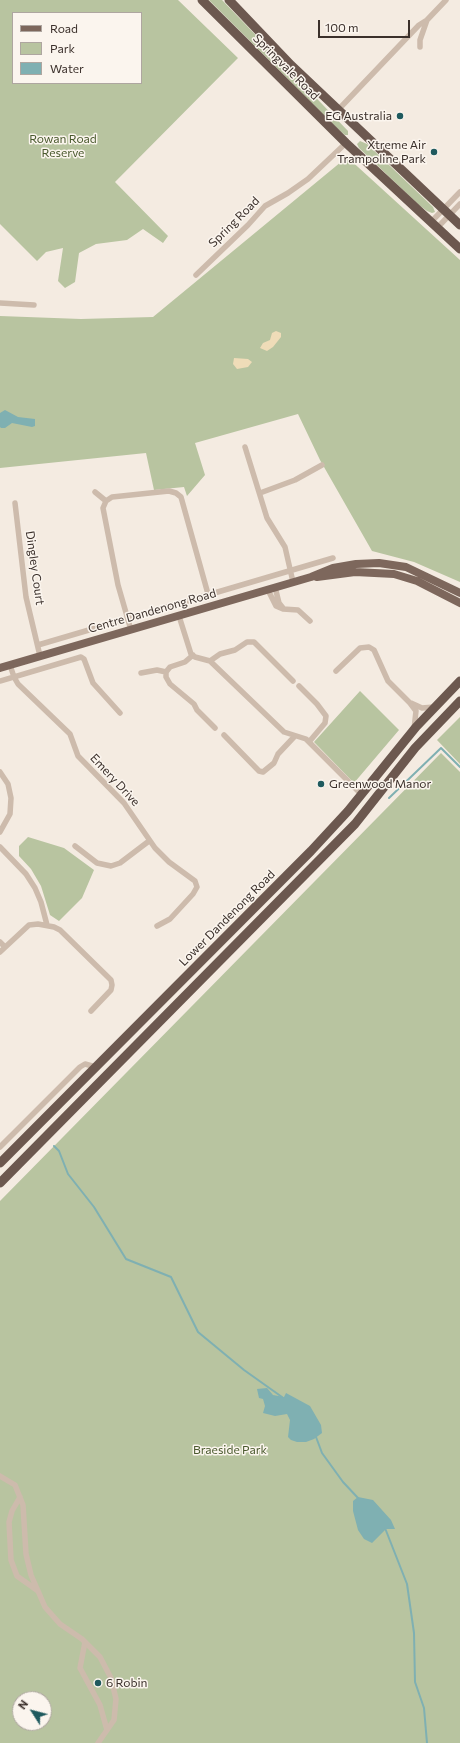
<!DOCTYPE html>
<html>
<head>
<meta charset="utf-8">
<style>
	body { margin:0 }
	#map { position:relative; width:460px; height:1743px; overflow:hidden; background:#f4ebe1; font-family:Commissioner,sans-serif }
	canvas { display:block }
	.legend { position:absolute; left:12px; top:12px; width:130px; height:72px; box-sizing:border-box; background:#fbf5ee; border:1px solid #aea6a0; margin:0; padding:5px 7px; list-style:none; font-size:12px; color:#3b302b }
	.legend li { display:flex; align-items:center; gap:8px; height:20px }
	.legend b { width:20px; border:1px solid #aea6a0 }
	.north { position:absolute; left:12px; top:1691px; width:40px; height:40px; box-sizing:border-box; background:#fbf5ee; border:1px solid #aea6a0; border-radius:50%; rotate:306deg; font-size:11px; font-weight:700; line-height:16px; text-align:center; color:#3b302b }
	.north::after { content:''; display:block; margin:auto; width:14px; height:18px; background:#1f5a5e; clip-path:polygon(50% 0,100% 100%,50% 72%,0 100%) }
	.scale { position:absolute; left:318px; top:20px; width:92px; height:18px; box-sizing:border-box; border:2px solid #3b302b; border-top:0; padding-left:5px; font-size:12px; line-height:14px; white-space:nowrap; color:#3b302b; -webkit-text-stroke:3px #fbf5ee; paint-order:stroke }
</style>
</head>
<body>
<div id="map">
<canvas width="460" height="1743"></canvas>
<ul class="legend">
<li><b style="height:5px;background:#7d675c"></b>Road</li>
<li><b style="height:11px;background:#b8c4a0"></b>Park</li>
<li><b style="height:11px;background:#7fb0b2"></b>Water</li>
</ul>
<div class="north">N</div>
<div class="scale">100 m</div>
</div>
<script>
const context = document.querySelector('canvas').getContext('2d');
context.lineJoin = 'round';
function fillPath(path, color) {
  context.fillStyle = color;
  context.fill(path, 'evenodd');
}
function toPath(rows) {
  const path = new Path2D();
  for (const r of rows) {
    path.moveTo(r[0], r[1]);
    for (let i = 2; i < r.length; i += 2) path.lineTo(r[i], r[i + 1]);
  }
  return path;
}
function stroke(path, color, width, dash) {
  context.strokeStyle = color;
  context.lineWidth = width;
  context.lineCap = dash ? 'butt' : 'round';
  context.setLineDash(dash || []);
  context.stroke(path);
}
function write(font, color, halo, rows, align = 'center') {
  context.font = font + ' Commissioner,sans-serif';
  context.lineWidth = 3;
  context.setLineDash([]);
  context.textBaseline = 'middle';
  context.strokeStyle = halo;
  context.fillStyle = color;
  for (const [text, x, y, turn = 0] of rows) {
    context.save();
    context.translate(x, y);
    context.rotate((+turn || 0) * Math.PI / 180);
    context.textAlign = isNaN(turn) ? turn : align;
    if (halo) context.strokeText(text, 0, 0);
    context.fillText(text, 0, 0);
    context.restore();
  }
}
const green = toPath([
	[0,0,178,0,238,58,115,182,168,236,163,243,143,229,127,240,96,244,79,253,75,282,65,288,58,281,63,248,46,252,37,261,0,224],
	[13,13,141,13,141,83,13,83],
	[209,0,222,0,348,131,348,135,345,135,338,129],
	[360,141,367,144,433,207,435,212,432,213,427,211,419,205,359,148,357,144],
	[347,157,460,260,460,582,414,562,372,551,320,460,298,414,195,443,205,475,187,496,184,487,154,490,146,453,0,468,0,316,81,319,153,317],
	[360,691,399,730,354,783,314,742],
	[460,717,460,764,437,740],
	[441,753,460,772,460,1743,0,1743,0,1201],
	[20,1699,44,1699,44,1723,20,1723],
	[28,837,64,848,94,870,82,898,59,921,50,915,41,886,31,869,19,856,19,846]
]);
const sand = toPath([
	[276,331,281,333,281,337,273,347,267,351,260,348,263,343,270,340,272,333],
	[234,358,248,359,252,362,248,367,237,369,233,364]
]);
const water = toPath([
	[5,410,18,417,35,419,35,426,32,427,12,423,5,428,1,428,0,427,0,413],
	[267,1388,273,1395,284,1397,286,1393,310,1406,321,1425,322,1433,314,1439,306,1442,297,1442,291,1440,288,1437,290,1420,287,1414,275,1416,263,1413,265,1406,263,1399,259,1398,257,1389],
	[358,1497,373,1500,391,1520,395,1529,386,1529,372,1543,364,1539,358,1530,353,1511,353,1501]
]);
const stream = toPath([
	[389,798,441,748,460,767],
	[54,1146,59,1151,68,1174,94,1207,126,1259,171,1277,198,1332,244,1370,282,1397],
	[316,1437,322,1453,343,1482,358,1498],
	[385,1528,407,1584,414,1633,415,1682,424,1708,427,1743]
]);
const minor = toPath([
	[420,47,420,40,427,20],
	[338,110,419,25,427,20,446,0],
	[431,222,460,192],
	[437,228,460,204],
	[196,275,248,225,265,206,288,193,308,179,346,143],
	[0,303,34,305],
	[245,447,267,518,285,547,293,582],
	[95,492,106,501],
	[260,493,295,480,322,465],
	[15,503,26,597,40,656],
	[275,587,279,603,283,608],
	[268,590,276,606,283,609,298,610,310,621],
	[179,616,191,654,195,657,210,661,284,732,306,739,362,795],
	[131,630,118,585,103,508,106,501,112,497,169,491,176,493,181,497,208,594],
	[38,645,333,558],
	[193,655,185,662,170,667,166,672,166,677,170,684,194,704,197,710,215,728],
	[210,661,220,654,235,650,247,642,254,642,293,681],
	[10,665,14,677,18,684,70,734,78,756,124,803,155,848,169,862,195,881,197,887,193,894,170,919,157,926],
	[336,671,360,648,369,647,374,650,388,681,410,703,416,711,414,729],
	[141,673,157,670,166,672],
	[0,681,81,657,84,659,93,683,120,713],
	[299,686,317,704,326,716,325,723,309,742],
	[411,703,422,708,434,707],
	[224,735,259,771,263,772,274,763,278,754,294,737],
	[0,772,8,784,11,798,10,814,0,832],
	[75,846,97,863,111,866,120,863,149,841],
	[0,847,26,874,35,888,41,902,47,925],
	[0,942,5,947],
	[0,952,29,925,38,924,54,927,60,930,111,980,112,985,111,990,91,1011],
	[0,1147,80,1067,85,1064,96,1067],
	[0,1476,15,1485,23,1505,26,1554,31,1575,45,1607,60,1624,82,1639,100,1657,111,1678,116,1699,114,1720,98,1743],
	[20,1497,12,1511,9,1522,11,1560,17,1576,38,1591],
	[85,1642,80,1668,100,1705,107,1730]
]);
const primary = toPath([
	[317,577,355,572,394,574,417,581,460,603],
	[0,668,311,577,333,568,356,564,379,563,406,567,460,593]
]);
const trunk = toPath([
	[202,0,346,143,460,249],
	[229,0,291,65,460,225],
	[0,1163,311,851,348,811,416,727,460,681],
	[0,1183,355,824,415,748,460,701]
]);
const markers = [
	[400,116,4,"#1f5a5e"],
	[434,152,4,"#1f5a5e"],
	[321,784,4,"#1f5a5e"],
	[98,1683,4,"#1f5a5e"]
];
const streetNames = [
	["Springvale Road",286,67,45],
	["Spring Road",234,222,-45],
	["Dingley Court",35,568,82],
	["Centre Dandenong Road",152,611,-16],
	["Emery Drive",115,780,47],
	["Lower Dandenong Road",227,918,-45]
];
const poiNames = [
	["EG Australia",392,116],
	["Xtreme Air",426,145],
	["Trampoline Park",426,159],
	["Greenwood Manor",329,784,"left"],
	["6 Robin",106,1683,"left"]
];
const parkNames = [
	["Rowan Road",63,139],
	["Reserve",63,153],
	["Braeside Park",230,1450]
];
fillPath(green, '#b8c4a0');
fillPath(sand, '#efdcb8');
fillPath(water, '#7fb0b2');
stroke(stream, '#7fb0b2', 2);
stroke(minor, '#cdbbac', 5.5);
stroke(primary, '#7d675c', 8);
stroke(trunk, '#6c584f', 9);
for (const [x, y, r, color] of markers) {
  const dot = new Path2D();
  dot.arc(x, y, r, 0, 2 * Math.PI);
  context.fillStyle = color;
  context.fill(dot);
  stroke(dot, '#fbf5ee', 1.5);
}
write('12px', '#3b302b', '#fbf5ee', streetNames);
write('12px', '#3b302b', '#fbf5ee', poiNames, 'right');
write('12px', '#4a5a2e', '#fbf5ee', parkNames);
</script>
</body>
</html>
